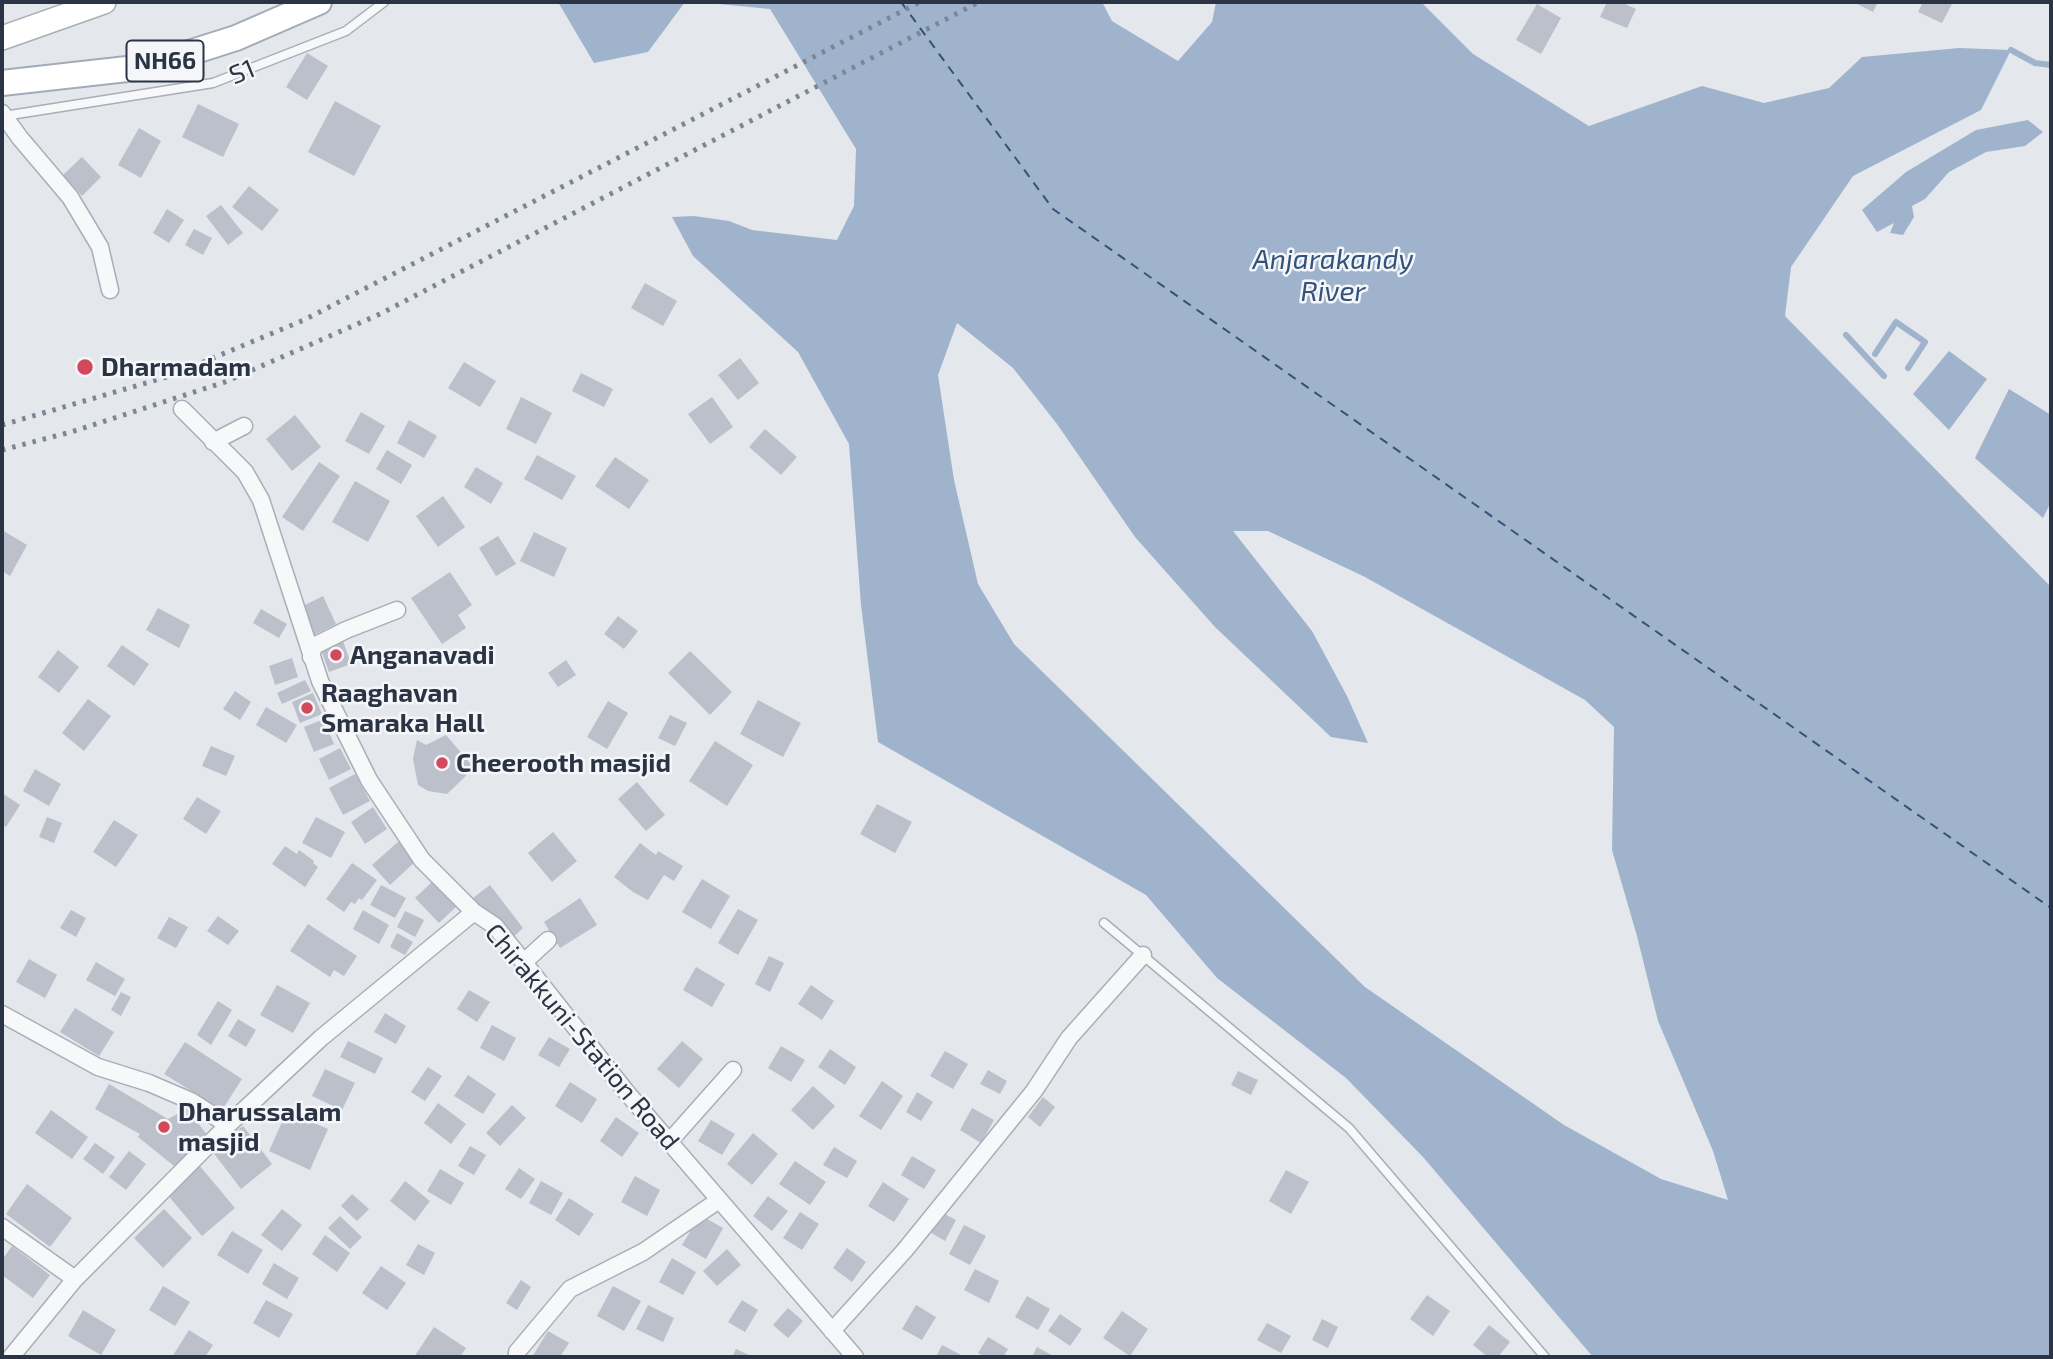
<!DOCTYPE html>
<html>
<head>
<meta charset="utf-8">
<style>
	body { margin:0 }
	#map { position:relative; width:2053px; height:1359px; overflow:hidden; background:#e4e7ec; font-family:"Exo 2",sans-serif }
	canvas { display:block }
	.frame { position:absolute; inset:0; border:4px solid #2b3445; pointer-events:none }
</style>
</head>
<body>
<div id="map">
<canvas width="2053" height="1359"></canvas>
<div class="frame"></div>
</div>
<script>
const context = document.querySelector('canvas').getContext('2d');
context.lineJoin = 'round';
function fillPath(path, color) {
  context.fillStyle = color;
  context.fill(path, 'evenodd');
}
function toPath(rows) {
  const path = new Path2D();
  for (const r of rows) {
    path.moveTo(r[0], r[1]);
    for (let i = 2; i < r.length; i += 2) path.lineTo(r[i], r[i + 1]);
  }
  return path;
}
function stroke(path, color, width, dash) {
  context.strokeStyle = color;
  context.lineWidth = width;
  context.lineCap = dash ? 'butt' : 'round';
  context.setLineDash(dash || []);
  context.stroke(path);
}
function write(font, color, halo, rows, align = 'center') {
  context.font = font + ' "Exo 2",sans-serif';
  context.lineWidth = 5;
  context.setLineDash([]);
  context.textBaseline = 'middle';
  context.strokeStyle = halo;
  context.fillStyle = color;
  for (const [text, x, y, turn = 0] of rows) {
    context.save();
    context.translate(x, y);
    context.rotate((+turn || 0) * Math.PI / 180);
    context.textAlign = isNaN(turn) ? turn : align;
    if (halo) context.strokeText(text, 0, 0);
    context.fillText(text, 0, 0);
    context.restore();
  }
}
const water = toPath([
	[558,2,685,2,648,52,594,63],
	[698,2,1102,2,1112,21,1178,61,1212,22,1216,2,1421,2,1473,54,1589,126,1702,86,1764,103,1829,88,1862,57,1959,48,2011,50,1981,110,1853,176,1791,267,1785,316,2051,587,2051,1357,1593,1357,1423,1157,1346,1078,1217,978,1146,895,878,742,861,605,849,444,798,352,693,256,672,217,694,216,729,221,752,230,837,240,854,206,856,149,770,9],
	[957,323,1013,368,1057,424,1135,537,1215,627,1331,737,1368,743,1347,696,1312,631,1233,531,1268,531,1365,577,1585,700,1614,727,1612,850,1637,936,1658,1021,1713,1151,1728,1200,1661,1179,1564,1125,1365,987,1014,644,978,584,954,480,938,375],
	[2028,120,2043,132,2025,146,1986,152,1949,172,1925,199,1912,206,1914,217,1903,235,1890,233,1894,223,1877,232,1862,210,1906,172,1976,130],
	[1949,351,1987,379,1949,430,1913,394],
	[2009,389,2051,415,2051,502,2043,518,1975,458]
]);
const stream = toPath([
	[2011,50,2035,63,2051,65],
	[1846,335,1884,376],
	[1875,354,1896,322,1925,342,1908,368]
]);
const ferry = toPath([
	[901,2,1053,209,2051,908]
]);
const building = toPath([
	[1607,2,1621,2,1636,9,1627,28,1600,17],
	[1853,2,1878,2,1873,12],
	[1923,2,1953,2,1942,23,1918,12],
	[1537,4,1561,18,1541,54,1516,40],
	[307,53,328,66,307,100,286,87],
	[335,101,381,126,354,176,308,152],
	[198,104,239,124,223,157,182,137],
	[139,128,161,141,141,178,118,165],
	[82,157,101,177,82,196,63,175],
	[249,186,279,210,262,231,232,207],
	[221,205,243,233,228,245,206,216],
	[167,209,184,220,169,243,153,233],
	[194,229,212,238,203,255,185,245],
	[645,283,677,301,663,326,631,308],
	[740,358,759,383,738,400,718,375],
	[464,362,496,381,480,407,448,388],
	[581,373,613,389,604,407,572,391],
	[521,397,552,413,536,444,506,429],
	[712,397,733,427,710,444,688,414],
	[361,412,385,426,369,454,345,441],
	[295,415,321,447,292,471,266,439],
	[409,420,437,436,424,458,397,443],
	[765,429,797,457,781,475,749,447],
	[387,450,412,465,401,484,376,469],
	[537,455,576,476,562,500,524,479],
	[615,457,649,480,629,509,595,486],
	[319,462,340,476,303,531,282,517],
	[476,467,503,483,491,504,464,487],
	[355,481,390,501,368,542,332,522],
	[443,496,465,527,438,547,416,516],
	[2,530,27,545,10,576,2,571],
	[534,532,567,548,554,577,520,561],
	[498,536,516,564,496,576,479,548],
	[450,572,472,605,458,615,466,628,442,644,411,598],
	[323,596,336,624,314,635,301,607],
	[158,608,190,625,179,648,146,630],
	[261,609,287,624,279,638,253,623],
	[618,616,638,631,624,649,604,634],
	[342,638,351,664,329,672,320,647],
	[122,645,149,664,134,686,107,666],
	[58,650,79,667,59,693,38,677],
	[690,651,732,692,710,715,668,673],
	[292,658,298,677,275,685,269,666],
	[566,660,576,675,558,687,548,673],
	[305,680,311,691,282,704,277,693],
	[235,691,251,702,240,720,223,709],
	[313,693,322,714,300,723,292,702],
	[88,699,111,716,84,751,62,733],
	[758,700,801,723,783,757,740,734],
	[608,701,628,713,607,749,587,737],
	[266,707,297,725,286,743,256,725],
	[670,715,687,723,675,746,658,738],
	[324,719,334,744,314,752,304,727],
	[446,735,474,768,447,794,428,791,418,785,413,759,417,740,426,745],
	[715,741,753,765,727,806,689,781],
	[211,746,235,756,226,776,202,766],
	[340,748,351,769,329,780,319,759],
	[35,769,61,784,49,806,23,791],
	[355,774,370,801,343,815,329,788],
	[637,782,665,815,646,831,618,799],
	[2,793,20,805,6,827,2,825],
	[197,797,221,811,206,834,183,819],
	[877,804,912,822,895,853,860,834],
	[373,807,387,829,365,844,351,822],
	[47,817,62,823,54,843,39,837],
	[316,817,345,832,331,858,302,843],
	[114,820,138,835,116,867,93,852],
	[553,832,577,861,552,882,528,853],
	[399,841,416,861,390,885,372,865],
	[640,843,656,855,658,851,683,866,674,881,664,875,648,900,633,892,614,877],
	[285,846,297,854,299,850,314,861,313,863,318,867,305,887,272,864],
	[352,863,377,880,362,900,359,898,355,904,351,902,344,912,326,899],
	[702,879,730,896,711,929,682,912],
	[433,881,456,907,439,923,415,898],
	[381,885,406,898,395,918,370,905],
	[490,885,523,928,509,941,473,898],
	[580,898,597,925,560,948,544,922],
	[738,909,758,920,738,955,718,943],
	[71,910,86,918,76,937,60,928],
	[363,910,389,925,379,944,353,929],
	[405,911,424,920,415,937,397,927],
	[218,916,239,931,228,945,207,931],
	[169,917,188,927,176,948,157,938],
	[308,924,357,956,344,976,334,970,330,977,290,951],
	[397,933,413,942,405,955,390,947],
	[769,956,784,963,770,992,755,984],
	[29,959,57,975,45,998,16,982],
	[96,962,125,979,115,996,86,980],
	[696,967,725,984,712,1007,683,990],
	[277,985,310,1003,293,1033,260,1015],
	[811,985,834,1001,822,1020,798,1004],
	[469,990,490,1002,477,1022,457,1009],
	[121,992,131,997,121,1016,111,1010],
	[218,1001,232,1010,211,1045,197,1035],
	[75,1008,114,1032,99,1056,60,1032],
	[385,1013,406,1026,396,1044,374,1032],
	[238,1019,256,1030,246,1047,228,1036],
	[492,1025,516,1038,504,1061,480,1048],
	[549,1037,570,1049,559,1067,538,1055],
	[348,1041,383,1058,375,1074,340,1057],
	[682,1041,703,1059,679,1088,657,1069],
	[185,1042,242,1079,222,1110,164,1074],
	[781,1046,805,1060,791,1082,768,1068],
	[830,1049,856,1067,845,1085,818,1067],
	[945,1051,968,1064,953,1089,930,1076],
	[428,1067,442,1076,425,1101,411,1092],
	[325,1069,355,1083,342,1110,312,1096],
	[988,1070,1007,1081,1000,1094,980,1084],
	[1238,1071,1258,1080,1251,1095,1231,1085],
	[468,1075,496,1094,483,1114,454,1096],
	[882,1081,903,1096,881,1130,859,1116],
	[570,1082,597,1099,582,1123,555,1106],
	[109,1084,168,1119,187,1109,208,1136,174,1166,138,1137,140,1134,95,1109],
	[813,1086,835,1106,813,1130,791,1110],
	[917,1092,933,1102,921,1121,906,1112],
	[1043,1097,1055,1107,1040,1127,1028,1117],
	[438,1103,466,1124,451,1144,424,1123],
	[512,1105,526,1118,500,1146,486,1133],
	[972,1108,994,1120,981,1143,960,1130],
	[51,1110,88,1137,72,1159,35,1133],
	[287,1111,328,1129,310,1170,269,1151],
	[616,1117,639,1133,622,1157,600,1141],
	[711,1120,735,1134,722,1155,698,1141],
	[243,1126,272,1164,241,1189,212,1151],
	[753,1133,778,1154,752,1185,727,1164],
	[95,1143,115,1157,103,1174,83,1159],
	[470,1146,486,1155,474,1175,458,1166],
	[834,1147,857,1161,847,1178,823,1165],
	[129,1151,146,1164,126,1190,109,1177],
	[912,1156,936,1170,924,1189,901,1175],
	[795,1161,826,1182,810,1205,779,1184],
	[199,1165,235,1208,202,1236,166,1193],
	[519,1168,535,1179,521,1199,505,1189],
	[440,1169,464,1183,451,1205,427,1191],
	[1286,1170,1309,1182,1291,1214,1269,1201],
	[635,1176,660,1190,647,1216,621,1202],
	[405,1181,430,1201,415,1221,390,1201],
	[541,1181,563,1193,551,1215,529,1203],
	[883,1182,909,1199,894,1222,868,1206],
	[27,1184,72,1218,50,1247,6,1214],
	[352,1194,369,1209,357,1221,341,1206],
	[768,1196,788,1211,772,1231,753,1216],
	[569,1198,594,1214,579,1236,555,1220],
	[164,1209,192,1238,163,1268,134,1238],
	[282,1209,302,1225,282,1251,261,1235],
	[939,1211,956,1220,945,1241,928,1231],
	[800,1212,819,1224,802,1250,783,1238],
	[700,1215,723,1228,706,1259,682,1245],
	[340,1216,362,1237,350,1249,328,1228],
	[964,1225,986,1236,970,1265,949,1254],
	[232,1231,263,1250,248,1274,217,1255],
	[325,1235,350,1253,337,1272,312,1254],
	[418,1244,435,1253,424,1275,406,1265],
	[12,1246,50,1275,33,1298,2,1275,2,1260],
	[847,1248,866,1262,852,1282,833,1268],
	[727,1249,741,1265,717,1286,703,1271],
	[672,1258,696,1272,683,1295,659,1282],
	[274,1263,299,1278,287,1299,262,1284],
	[381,1266,406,1283,387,1310,362,1293],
	[975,1269,999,1281,989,1303,964,1290],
	[521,1280,531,1287,517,1310,506,1303],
	[163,1286,190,1302,175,1326,149,1310],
	[613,1286,641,1301,624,1331,597,1316],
	[1427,1295,1450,1311,1433,1336,1410,1319],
	[1027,1296,1050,1309,1038,1330,1015,1317],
	[266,1300,293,1314,279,1338,253,1323],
	[742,1300,758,1310,745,1332,728,1322],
	[648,1305,674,1318,663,1342,636,1329],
	[916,1305,936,1317,922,1340,902,1329],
	[788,1308,803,1321,788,1338,773,1325],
	[83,1310,116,1330,101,1355,68,1336],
	[1122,1311,1148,1329,1130,1356,1103,1338],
	[1060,1314,1082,1329,1070,1346,1048,1331],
	[1322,1319,1338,1327,1328,1348,1312,1340],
	[1267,1323,1291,1336,1281,1353,1257,1340],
	[1489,1325,1510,1342,1498,1357,1488,1357,1473,1345],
	[434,1327,466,1348,460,1357,414,1357],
	[189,1330,213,1345,205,1357,172,1357],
	[548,1331,569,1343,560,1357,532,1357],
	[988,1337,1008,1349,1003,1357,985,1357,978,1353],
	[942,1345,965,1357,936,1357],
	[1037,1347,1055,1357,1032,1357],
	[736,1349,753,1357,732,1357]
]);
const lane = toPath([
	[4,116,213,83,346,31,384,2],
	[1104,923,1349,1128,1545,1357]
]);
const street = toPath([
	[2,113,20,138,70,197,100,247,110,290],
	[182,409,245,472,261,500,320,681,369,780,422,860,474,912,495,926,628,1094,855,1357],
	[213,442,244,426],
	[311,657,314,646,346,630,397,610],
	[524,962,548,940],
	[2,1014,98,1067,149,1083,191,1101,228,1125],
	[669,1142,733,1070],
	[2,1227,75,1279],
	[832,1331,905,1250,1034,1091,1069,1038,1143,955],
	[11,1357,75,1279,228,1125,321,1038,474,912],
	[517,1357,517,1352,570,1289,643,1252,719,1200]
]);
const secondary = toPath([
	[2,38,104,2]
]);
const primary = toPath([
	[2,83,145,67,236,38,319,2]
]);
const rail = toPath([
	[2,425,170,376,304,320,920,2],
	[2,450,71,432,225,382,380,314,979,2]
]);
const markers = [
	[85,367,9,"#d1495b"],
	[336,655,7,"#d1495b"],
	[307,708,7,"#d1495b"],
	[442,763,7,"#d1495b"],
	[164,1127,7,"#d1495b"]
];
const shields = [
	[165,61,77]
];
const shieldNames = [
	["NH66",165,61]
];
const streetNames = [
	["S1",242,72,-22],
	["Chirakkuni-Station Road",582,1037,50]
];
const poiNames = [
	["Dharmadam",101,367],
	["Anganavadi",350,655],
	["Raaghavan",321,693],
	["Smaraka Hall",321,723],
	["Cheerooth masjid",456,763],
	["Dharussalam",178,1112],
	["masjid",178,1142]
];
const waterNames = [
	["Anjarakandy",1333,260],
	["River",1333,292]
];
fillPath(water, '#9fb4cc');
stroke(stream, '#9fb4cc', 6);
stroke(ferry, '#34527a', 2, [9, 7]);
fillPath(building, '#bbc0ca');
stroke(lane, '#a9aeb7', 11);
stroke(street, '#a9aeb7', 19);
stroke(secondary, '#a9aeb7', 26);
stroke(primary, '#a3abb8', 28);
stroke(lane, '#f7f8fa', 8);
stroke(street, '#f7f8fa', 16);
stroke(secondary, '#fff', 23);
stroke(primary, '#fff', 24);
stroke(rail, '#7d8696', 5, [3.5, 7]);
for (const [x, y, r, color] of markers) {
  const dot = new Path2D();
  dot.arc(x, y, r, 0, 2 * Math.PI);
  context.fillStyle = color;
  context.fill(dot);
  stroke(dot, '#f4f6f9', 2.5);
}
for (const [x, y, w] of shields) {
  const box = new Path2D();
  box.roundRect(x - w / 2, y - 20.5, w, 41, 5);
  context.fillStyle = '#f4f6f9';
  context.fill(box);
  stroke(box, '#2b3445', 2);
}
write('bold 24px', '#2b3445', null, shieldNames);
write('26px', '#2b3445', '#f4f6f9', streetNames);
write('bold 26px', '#2b3445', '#f4f6f9', poiNames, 'left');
write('italic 28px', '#34527a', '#f4f6f9', waterNames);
</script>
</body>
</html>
